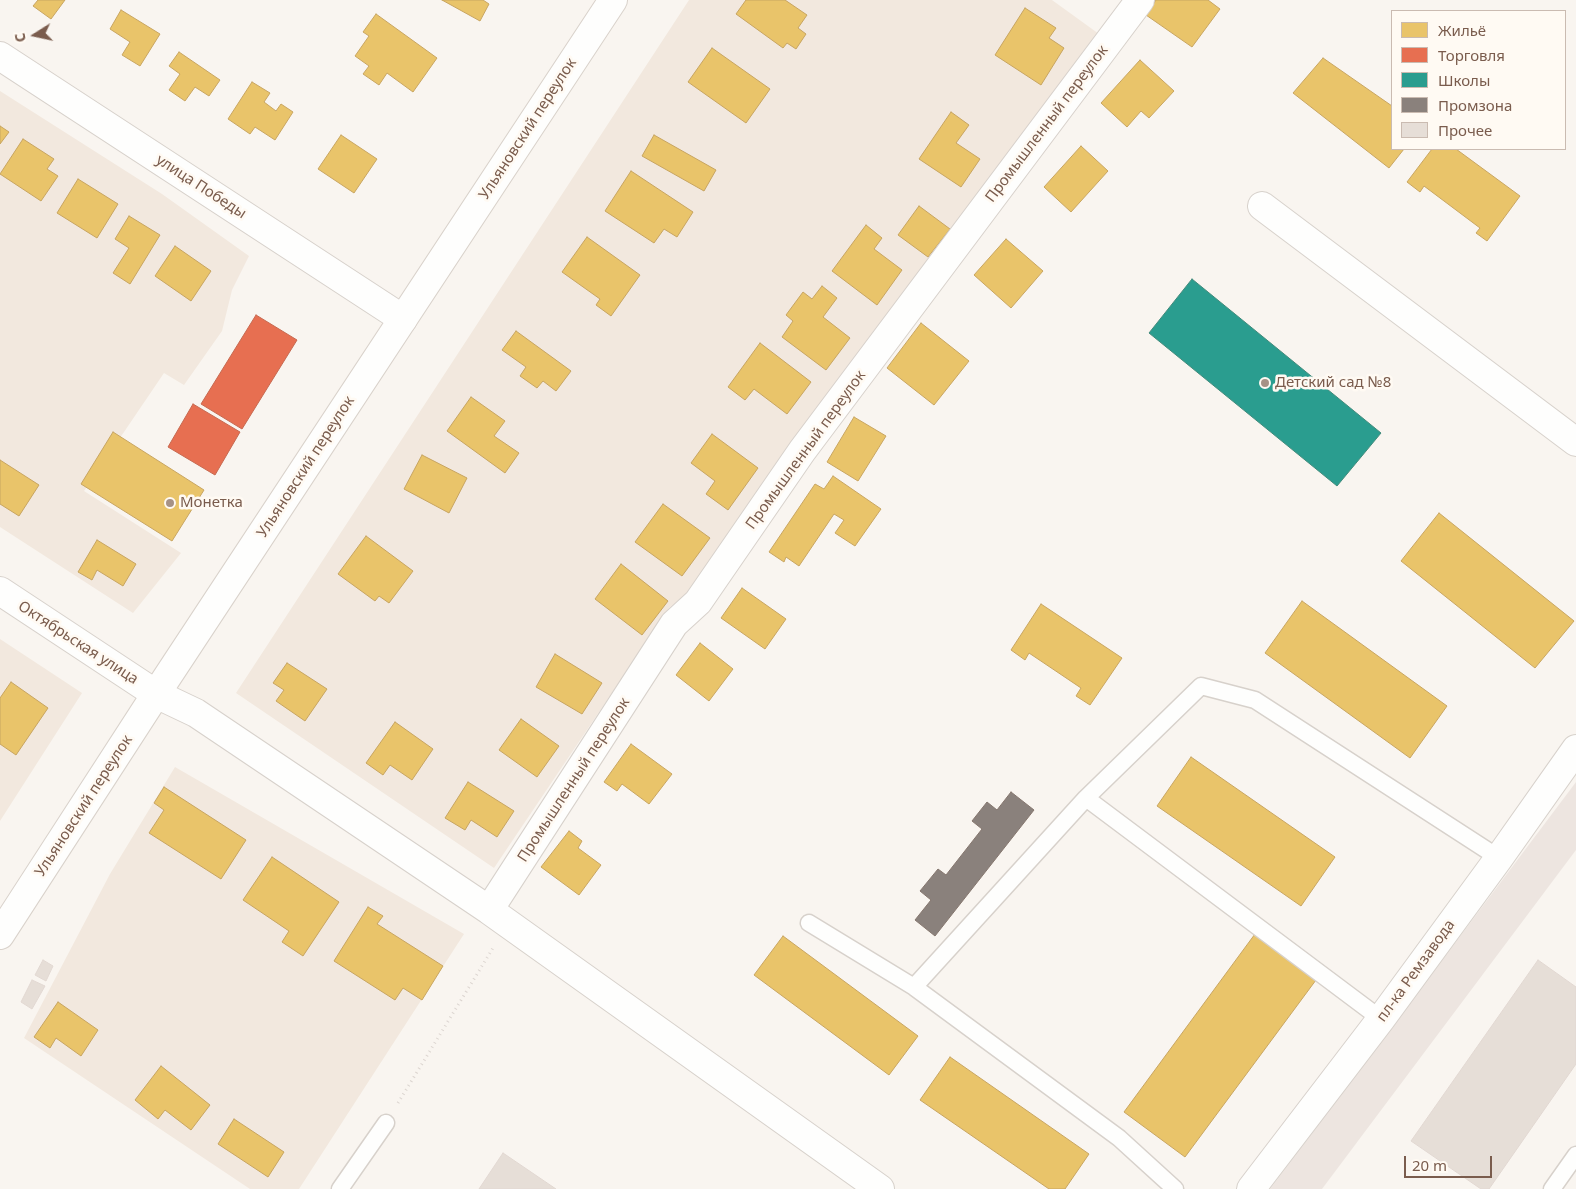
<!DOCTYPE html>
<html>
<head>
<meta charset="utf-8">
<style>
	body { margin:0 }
	#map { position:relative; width:1576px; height:1189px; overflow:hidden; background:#f9f5f0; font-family:"Noto Sans",sans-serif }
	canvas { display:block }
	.legend { position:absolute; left:1391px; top:10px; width:175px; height:140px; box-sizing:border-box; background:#fffaf3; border:1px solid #cabbb1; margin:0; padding:6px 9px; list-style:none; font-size:15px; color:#7a5c4d }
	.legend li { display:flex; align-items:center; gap:10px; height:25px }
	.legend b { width:25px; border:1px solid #cabbb1 }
	.north { position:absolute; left:10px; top:10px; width:50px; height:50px; -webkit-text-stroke:4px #fffaf3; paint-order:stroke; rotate:260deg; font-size:14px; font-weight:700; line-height:20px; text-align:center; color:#7a5c4d }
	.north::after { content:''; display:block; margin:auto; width:18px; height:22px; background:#7a5c4d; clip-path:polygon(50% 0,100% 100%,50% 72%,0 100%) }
	.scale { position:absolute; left:1404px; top:1156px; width:88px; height:22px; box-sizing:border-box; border:2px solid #7a5c4d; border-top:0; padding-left:6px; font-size:15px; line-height:18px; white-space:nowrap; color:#7a5c4d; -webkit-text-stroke:4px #fffaf3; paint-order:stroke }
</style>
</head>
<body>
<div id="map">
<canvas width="1576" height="1189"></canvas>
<ul class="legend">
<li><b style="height:14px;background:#e9c46a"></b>Жильё</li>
<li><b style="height:14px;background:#e76f51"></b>Торговля</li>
<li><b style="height:14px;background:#2a9d8f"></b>Школы</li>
<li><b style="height:14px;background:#8a817c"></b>Промзона</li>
<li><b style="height:14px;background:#e6ded7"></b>Прочее</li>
</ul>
<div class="north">С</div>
<div class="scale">20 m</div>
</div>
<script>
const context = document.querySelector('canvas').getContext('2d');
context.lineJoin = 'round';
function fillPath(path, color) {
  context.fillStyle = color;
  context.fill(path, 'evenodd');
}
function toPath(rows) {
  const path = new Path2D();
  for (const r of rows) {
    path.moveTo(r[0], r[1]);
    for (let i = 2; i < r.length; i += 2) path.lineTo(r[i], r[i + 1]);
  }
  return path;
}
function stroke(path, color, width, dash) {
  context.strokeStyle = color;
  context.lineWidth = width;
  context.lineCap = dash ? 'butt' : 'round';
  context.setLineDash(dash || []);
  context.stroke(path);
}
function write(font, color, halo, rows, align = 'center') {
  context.font = font + ' "Noto Sans",sans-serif';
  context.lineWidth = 5;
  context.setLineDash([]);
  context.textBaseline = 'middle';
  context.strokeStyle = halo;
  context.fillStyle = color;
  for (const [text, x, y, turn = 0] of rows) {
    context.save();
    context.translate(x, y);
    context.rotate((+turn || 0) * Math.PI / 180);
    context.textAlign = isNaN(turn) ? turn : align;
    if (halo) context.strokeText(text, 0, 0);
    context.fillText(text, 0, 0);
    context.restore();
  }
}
const residential = toPath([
	[689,0,1052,0,1099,34,690,591,669,608,494,868,236,693],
	[0,91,162,194,249,256,232,290,222,331,184,385,164,373,84,491,181,553,133,613,0,527],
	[0,639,82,693,0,821],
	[175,767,464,934,299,1189,250,1189,24,1038,110,874]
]);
const industrial = toPath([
	[1576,782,1576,850,1322,1189,1270,1189]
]);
const homes = toPath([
	[38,0,65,0,51,19,33,6,38,0],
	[442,0,483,0,489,4,480,21,442,0],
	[746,0,785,0,807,15,798,28,806,34,796,49,787,43,783,48,736,14,746,0],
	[1156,0,1208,0,1220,9,1192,47,1146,15,1156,0],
	[1025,8,1056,28,1049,38,1064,48,1041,85,995,55,1025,8],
	[121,10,160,34,140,66,122,55,130,42,110,29,121,10],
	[376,14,437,58,413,92,387,73,379,85,363,74,369,66,355,56,369,36,363,32,376,14],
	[712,48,770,89,746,123,688,82,712,48],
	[179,52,220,80,209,96,195,87,185,101,169,90,180,74,169,66,179,52],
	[1323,58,1392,106,1392,149,1404,149,1389,168,1293,93,1323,58],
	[1140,60,1174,91,1149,118,1141,111,1127,127,1101,103,1140,60],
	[252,82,270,93,264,102,276,111,281,104,293,112,275,140,255,127,250,134,228,119,252,82],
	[951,112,969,125,956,143,980,159,961,187,919,159,951,112],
	[0,126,9,132,0,144,0,126],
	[341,135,377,159,354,193,318,169,341,135],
	[654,135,716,170,704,191,642,156,654,135],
	[23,139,54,159,47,169,58,176,41,201,0,174,23,139],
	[1081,146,1108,171,1071,212,1044,187,1081,146],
	[1432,149,1456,149,1520,196,1487,241,1476,233,1480,228,1424,186,1420,192,1407,182,1432,149],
	[631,171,693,212,677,237,664,229,654,243,605,211,631,171],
	[78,179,118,204,97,238,57,213,78,179],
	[919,206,950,229,928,257,898,235,919,206],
	[129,216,160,235,130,284,113,273,129,248,115,239,129,216],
	[866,225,882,238,874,249,902,270,877,305,832,271,866,225],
	[587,237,640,275,611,316,596,305,600,299,562,272,587,237],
	[1006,239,1043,271,1011,308,974,275,1006,239],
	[175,246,211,271,191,301,155,276,175,246],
	[822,286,837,298,823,317,850,338,826,370,782,337,793,321,786,315,803,292,812,299,822,286],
	[921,323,969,361,934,405,887,368,921,323],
	[516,331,571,371,556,391,543,381,537,388,520,376,526,367,502,350,516,331],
	[760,343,811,382,787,414,754,389,745,400,728,387,760,343],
	[471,397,505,421,494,436,519,453,505,473,447,431,471,397],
	[854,417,886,436,858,481,827,462,854,417],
	[113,432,204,490,172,541,81,484,113,432],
	[712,434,758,468,728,510,706,494,715,481,691,463,712,434],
	[422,455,467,478,449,513,404,489,422,455],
	[0,460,39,485,19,516,0,504,0,460],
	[833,476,881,509,855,546,835,533,844,520,834,514,799,566,786,557,784,562,769,552,815,484,824,489,833,476],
	[663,504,710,538,682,576,635,542,663,504],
	[1439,513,1574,621,1535,668,1401,561,1439,513],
	[366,536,413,571,389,603,379,596,375,601,338,574,366,536],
	[97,540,136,564,123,586,97,570,92,580,78,572,97,540],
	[621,564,668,601,642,635,595,599,621,564],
	[742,588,786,619,765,649,721,618,742,588],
	[1302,601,1447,706,1410,758,1265,653,1302,601],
	[1041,604,1122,658,1090,705,1076,696,1081,688,1029,653,1025,660,1011,650,1041,604],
	[700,643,733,669,709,701,676,675,700,643],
	[555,654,602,683,582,714,536,687,555,654],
	[287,663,327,689,305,721,276,701,284,690,273,683,287,663],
	[11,682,48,708,16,755,0,744,0,698,11,682],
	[521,719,559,746,537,777,499,750,521,719],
	[395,722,433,749,412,780,390,765,383,775,366,763,395,722],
	[631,744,672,774,649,804,622,784,617,791,604,782,631,744],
	[1191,757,1335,857,1301,906,1157,806,1191,757],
	[468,782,514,811,497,837,471,820,465,830,445,818,468,782],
	[164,787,246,840,221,879,149,833,164,810,154,803,164,787],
	[569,831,582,841,578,848,601,865,579,895,541,867,569,831],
	[272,857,339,902,303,956,282,942,289,931,243,900,272,857],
	[368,907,383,916,377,924,443,966,422,1000,403,988,395,1000,334,961,368,907],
	[1255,934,1316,980,1185,1157,1124,1112,1255,934],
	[783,936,918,1036,889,1075,754,975,783,936],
	[58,1002,98,1030,81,1056,56,1038,50,1048,34,1037,58,1002],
	[950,1057,1089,1154,1065,1189,1049,1189,920,1100,950,1057],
	[161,1066,210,1105,191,1130,165,1110,158,1119,135,1100,161,1066],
	[234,1119,284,1152,268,1177,218,1144,234,1119]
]);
const shops = toPath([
	[256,315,297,340,242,429,201,404,256,315],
	[193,404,240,432,215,475,168,447,193,404]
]);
const schools = toPath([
	[1192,279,1381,433,1337,486,1149,333,1192,279]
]);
const industry = toPath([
	[1011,792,1034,810,935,936,915,920,931,900,920,891,938,869,946,875,982,829,972,821,987,802,997,810,1011,792]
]);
const building = toPath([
	[43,960,53,966,46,981,35,975,43,960],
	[1538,960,1576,987,1576,1064,1489,1189,1481,1189,1411,1141,1538,960],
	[32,980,45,986,32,1009,21,1002,32,980],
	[503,1153,556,1189,479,1189,503,1153]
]);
const path = toPath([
	[398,1103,493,948]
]);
const service = toPath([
	[809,923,914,987,1119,1138,1175,1189],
	[914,987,1086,798],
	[1381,1019,1086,798,1201,686,1255,700,1499,858],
	[340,1189,386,1123],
	[1552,1189,1576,1155]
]);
const minor = toPath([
	[0,56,403,319],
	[1262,206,1576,442],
	[0,591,156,694,196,713,489,910,880,1189],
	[489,910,674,624,698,602,802,451,1140,0],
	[1251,1189,1381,1019,1499,858,1576,749]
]);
const secondary = toPath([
	[0,935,156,694,613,0]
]);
const markers = [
	[1265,383,5,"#a69286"],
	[170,503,5,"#a69286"]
];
const streetNames = [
	["Промышленный переулок",1047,124,-53],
	["Ульяновский переулок",528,129,-57],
	["улица Победы",201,187,33],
	["Промышленный переулок",806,450,-54],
	["Ульяновский переулок",306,467,-57],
	["Октябрьская улица",78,643,33],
	["Промышленный переулок",574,780,-57],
	["Ульяновский переулок",84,806,-57],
	["пл-ка Ремзавода",1416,971,-54]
];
const poiNames = [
	["Детский сад №8",1275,383],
	["Монетка",180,503]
];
fillPath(residential, '#f2e8de');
fillPath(industrial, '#ede5e0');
fillPath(homes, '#e9c46a');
stroke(homes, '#c8a561', 1);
fillPath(shops, '#e76f51');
stroke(shops, '#c66950', 1);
fillPath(schools, '#2a9d8f');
stroke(schools, '#428a7b', 1);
fillPath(industry, '#8a817c');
stroke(industry, '#85766e', 1);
fillPath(building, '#e6ded7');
stroke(building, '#e2d8d2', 1);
stroke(service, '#d7d1cb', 19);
stroke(minor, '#d7d1cb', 30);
stroke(secondary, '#d9d2cb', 30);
stroke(path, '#dcd5d0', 3, [1, 4]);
stroke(service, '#fefefd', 16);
stroke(minor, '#fefefd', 28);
stroke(secondary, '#fefefd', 28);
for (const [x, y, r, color] of markers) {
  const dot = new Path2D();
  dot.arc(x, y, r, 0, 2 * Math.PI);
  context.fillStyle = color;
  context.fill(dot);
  stroke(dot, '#fffaf3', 2);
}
write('15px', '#7a5c4d', '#fffaf3', streetNames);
write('15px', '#7a5c4d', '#fffaf3', poiNames, 'left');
</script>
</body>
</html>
